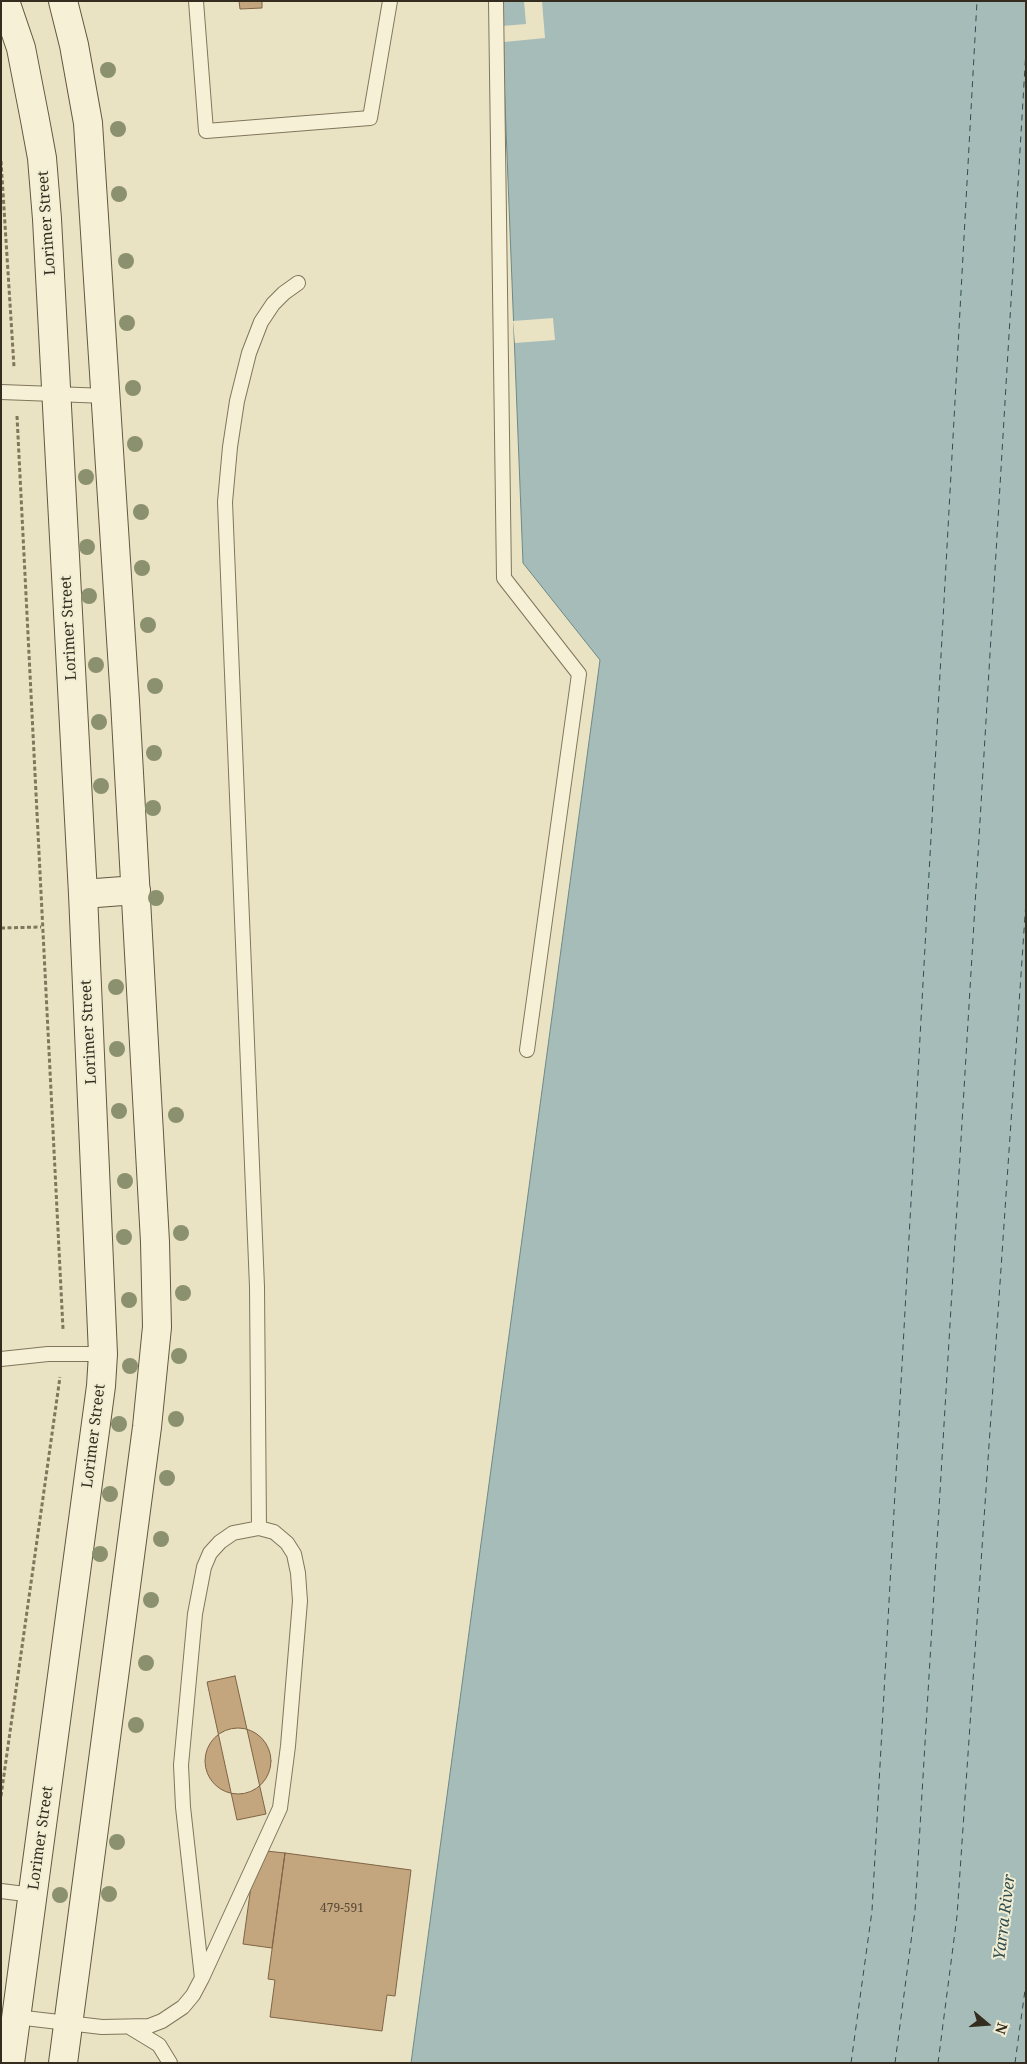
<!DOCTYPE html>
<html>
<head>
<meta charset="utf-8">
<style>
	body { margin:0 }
	#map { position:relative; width:1027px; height:2064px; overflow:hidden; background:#e9e3c4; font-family:"Noto Serif",serif }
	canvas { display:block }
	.frame { position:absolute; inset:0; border:2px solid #332c1f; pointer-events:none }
	.north { position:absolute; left:962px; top:1999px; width:50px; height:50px; -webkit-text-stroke:4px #f1edd3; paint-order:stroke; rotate:108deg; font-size:14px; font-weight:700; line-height:20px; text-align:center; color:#332c1f }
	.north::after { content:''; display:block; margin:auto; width:18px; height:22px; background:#332c1f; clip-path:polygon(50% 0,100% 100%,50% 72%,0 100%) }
</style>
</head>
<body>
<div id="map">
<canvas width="1027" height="2064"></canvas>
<div class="frame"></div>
<div class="north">N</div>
</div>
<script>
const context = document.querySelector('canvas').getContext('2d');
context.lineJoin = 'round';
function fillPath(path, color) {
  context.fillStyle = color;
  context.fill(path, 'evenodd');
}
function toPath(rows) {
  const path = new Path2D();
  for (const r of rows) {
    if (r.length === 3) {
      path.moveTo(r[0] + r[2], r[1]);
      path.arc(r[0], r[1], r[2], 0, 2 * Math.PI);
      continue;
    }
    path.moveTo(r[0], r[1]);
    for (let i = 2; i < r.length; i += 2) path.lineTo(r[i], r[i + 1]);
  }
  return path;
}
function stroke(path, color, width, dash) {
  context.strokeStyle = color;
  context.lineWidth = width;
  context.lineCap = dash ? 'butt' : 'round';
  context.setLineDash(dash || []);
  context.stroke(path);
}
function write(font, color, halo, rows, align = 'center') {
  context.font = font + ' "Noto Serif",serif';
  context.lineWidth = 4;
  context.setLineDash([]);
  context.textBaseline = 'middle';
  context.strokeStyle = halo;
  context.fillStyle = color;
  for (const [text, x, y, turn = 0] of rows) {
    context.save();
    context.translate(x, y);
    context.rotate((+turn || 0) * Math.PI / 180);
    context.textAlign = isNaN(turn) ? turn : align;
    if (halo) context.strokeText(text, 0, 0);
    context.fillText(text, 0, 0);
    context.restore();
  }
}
const water = toPath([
	[501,1,1026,1,1026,2063,411,2063,600,660,523,563,501,1]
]);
const pier = toPath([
	[524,1,542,1,545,38,504,42,502,26,526,24],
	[553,318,555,340,515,343,513,321]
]);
const ferry = toPath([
	[851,2063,872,1911,977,1],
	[895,2063,915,1911,1026,50],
	[938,2063,957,1916,1026,901],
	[1015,2063,1026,1983]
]);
const building = toPath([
	[239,1,262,1,262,8,240,9,239,1],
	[235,1676,266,1814,237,1820,207,1682,235,1676],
	[238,1761,33],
	[256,1850,285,1853,272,1948,243,1944,256,1850],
	[285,1853,411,1870,395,1996,387,1995,382,2031,270,2017,275,1980,268,1979,285,1853]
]);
const path = toPath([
	[1,161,14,367],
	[17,416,63,1329],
	[1,928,41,927],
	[1,1796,60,1377]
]);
const lane = toPath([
	[196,1,206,131,370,118,390,1],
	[496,1,504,578,579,674,527,1050],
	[1,392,107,396],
	[1,1359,48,1354,103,1354],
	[259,1528,257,1287,225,502,230,447,237,401,249,353,261,322,273,304,284,293,298,283],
	[1,1891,33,1895],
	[16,2017,102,2027,149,2026,162,2021,183,2007,193,1995,202,1978,280,1808,288,1746,300,1601,298,1573,294,1554,287,1543,274,1532,259,1528,233,1533,220,1542,210,1553,204,1567,195,1614,181,1765,183,1807,202,1978],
	[131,2028,159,2045,170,2063]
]);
const secondary = toPath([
	[5,1,21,48,35,120,42,158,47,219,83,894,103,1354,101,1386,10,2063],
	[83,894,136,890],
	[63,2063,147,1427,157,1327,155,1242,125,701,88,123,74,45,63,1]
]);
const trees = [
	[108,70],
	[118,129],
	[119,194],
	[126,261],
	[127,323],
	[133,388],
	[135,444],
	[86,477],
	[141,512],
	[87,547],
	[142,568],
	[89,596],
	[148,625],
	[96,665],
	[155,686],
	[99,722],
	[154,753],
	[101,786],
	[153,808],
	[156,898],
	[116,987],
	[117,1049],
	[119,1111],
	[176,1115],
	[125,1181],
	[181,1233],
	[124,1237],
	[183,1293],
	[129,1300],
	[179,1356],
	[130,1366],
	[176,1419],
	[119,1424],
	[167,1478],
	[110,1494],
	[161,1539],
	[100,1554],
	[151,1600],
	[146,1663],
	[136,1725],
	[117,1842],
	[109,1894],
	[60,1895]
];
const numberNames = [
	["479-591",342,1909]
];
const streetNames = [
	["Lorimer Street",47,223,-94],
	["Lorimer Street",69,628,-93],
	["Lorimer Street",89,1032,-93],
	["Lorimer Street",94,1436,-83],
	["Lorimer Street",41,1838,-82]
];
const waterNames = [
	["Yarra River",1005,1917,-83]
];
fillPath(water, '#a5bcb9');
stroke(water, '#6d8987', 1);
fillPath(pier, '#e9e3c4');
stroke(ferry, '#304e51', 1, [6, 5]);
fillPath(building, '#c3a57e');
stroke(building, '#7e6445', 1);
stroke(lane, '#81765c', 16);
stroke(secondary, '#635740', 30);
stroke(path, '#81765c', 3, [4, 2.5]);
stroke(lane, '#f5f0d6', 14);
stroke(secondary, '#f5f0d6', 28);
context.fillStyle = '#8b906e';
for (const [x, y] of trees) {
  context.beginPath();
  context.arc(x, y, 8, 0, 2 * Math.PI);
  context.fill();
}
write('12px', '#574a37', null, numberNames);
write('15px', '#332c1f', '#f1edd3', streetNames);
write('italic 16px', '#304e51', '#f1edd3', waterNames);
</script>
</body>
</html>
